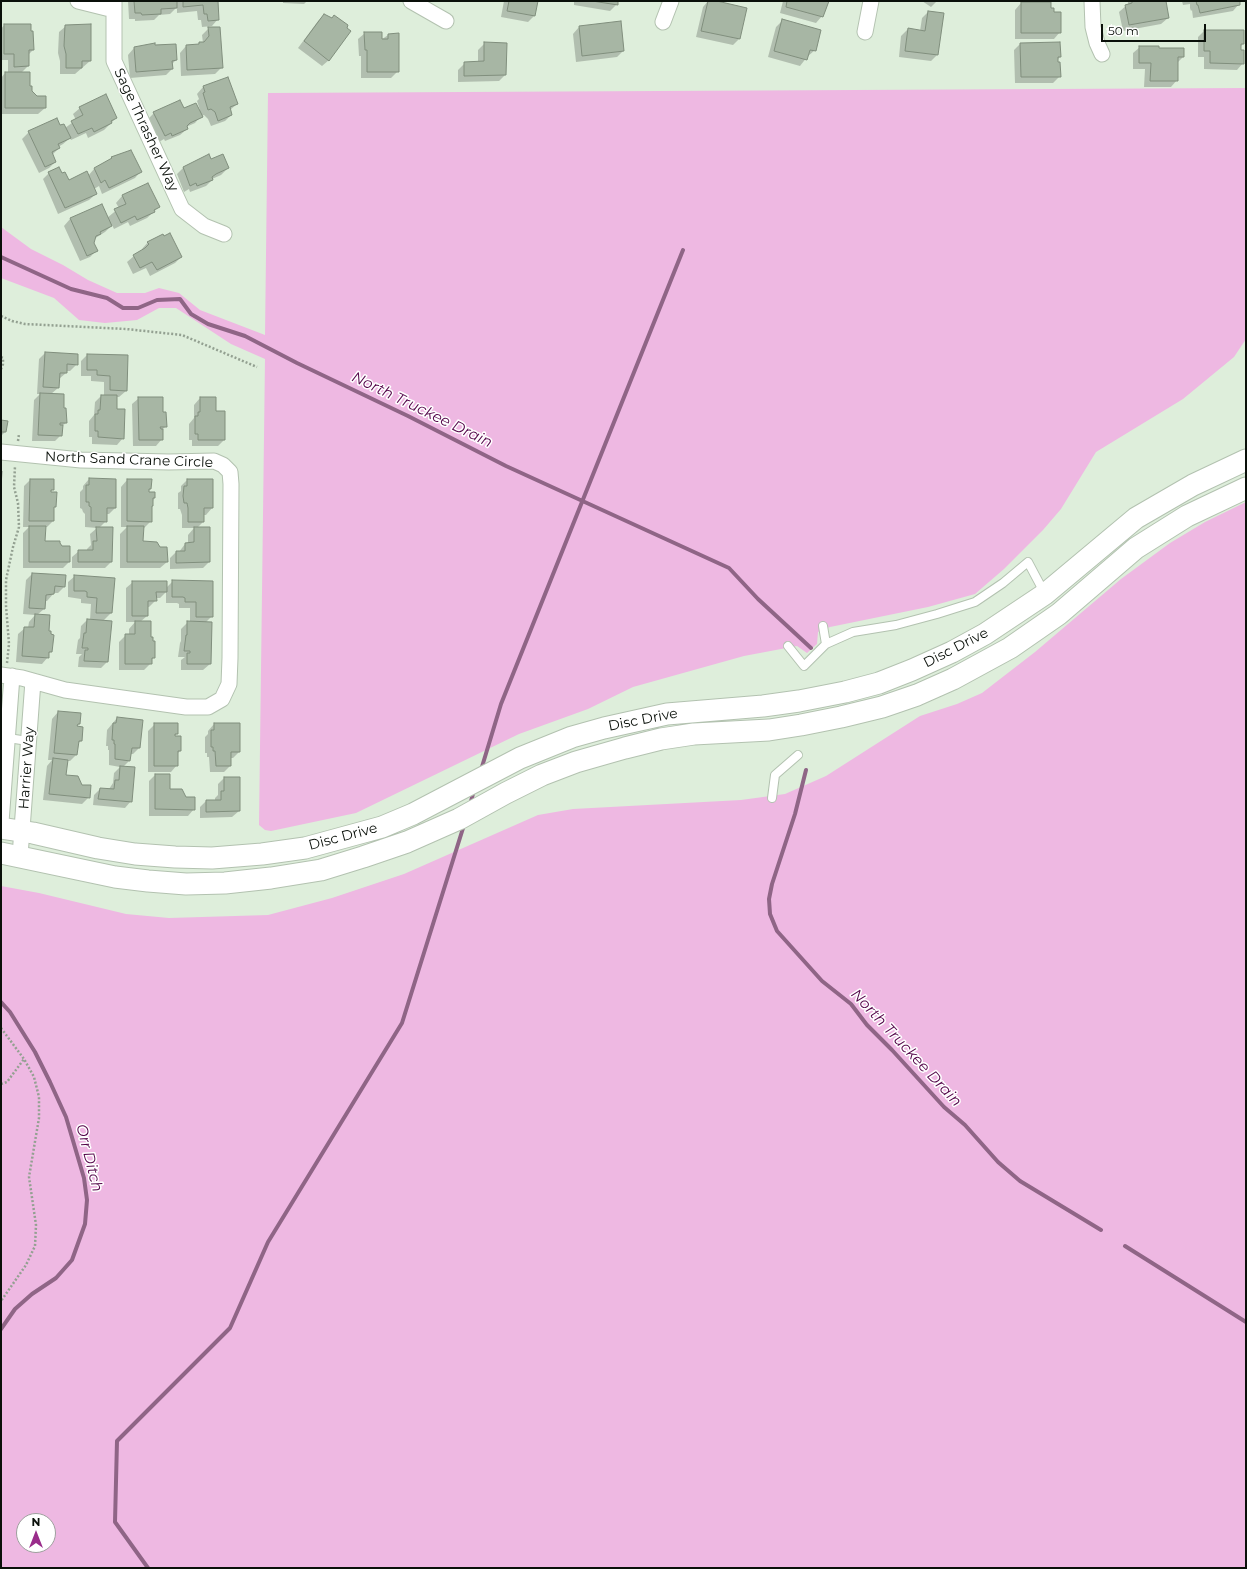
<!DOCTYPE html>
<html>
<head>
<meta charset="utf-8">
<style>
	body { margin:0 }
	#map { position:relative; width:1247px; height:1569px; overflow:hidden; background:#deeedb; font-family:Montserrat,sans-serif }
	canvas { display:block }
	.frame { position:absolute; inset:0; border:2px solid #0a100a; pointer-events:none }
	.north { position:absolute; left:16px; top:1513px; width:40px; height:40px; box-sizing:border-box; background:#fff; border:1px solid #9d9f9d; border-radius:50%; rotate:0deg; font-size:11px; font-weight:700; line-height:16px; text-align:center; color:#0a100a }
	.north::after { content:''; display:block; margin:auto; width:14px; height:18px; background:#9a2c8b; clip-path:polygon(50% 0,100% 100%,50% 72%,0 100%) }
	.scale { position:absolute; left:1101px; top:24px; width:105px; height:18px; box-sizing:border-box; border:2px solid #0a100a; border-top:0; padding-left:5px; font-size:12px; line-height:14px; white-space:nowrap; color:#0a100a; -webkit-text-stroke:3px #fff; paint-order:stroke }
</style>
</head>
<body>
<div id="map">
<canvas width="1247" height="1569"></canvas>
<div class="frame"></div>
<div class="north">N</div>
<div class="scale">50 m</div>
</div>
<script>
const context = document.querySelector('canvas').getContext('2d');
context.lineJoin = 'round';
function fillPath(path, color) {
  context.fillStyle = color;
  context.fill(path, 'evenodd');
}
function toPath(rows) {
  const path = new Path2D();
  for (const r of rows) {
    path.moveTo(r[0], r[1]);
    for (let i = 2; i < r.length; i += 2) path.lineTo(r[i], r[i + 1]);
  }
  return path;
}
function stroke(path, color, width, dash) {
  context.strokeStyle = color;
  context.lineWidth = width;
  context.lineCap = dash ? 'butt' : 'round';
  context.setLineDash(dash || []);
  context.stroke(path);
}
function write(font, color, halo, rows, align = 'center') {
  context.font = font + ' Montserrat,sans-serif';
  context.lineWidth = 3;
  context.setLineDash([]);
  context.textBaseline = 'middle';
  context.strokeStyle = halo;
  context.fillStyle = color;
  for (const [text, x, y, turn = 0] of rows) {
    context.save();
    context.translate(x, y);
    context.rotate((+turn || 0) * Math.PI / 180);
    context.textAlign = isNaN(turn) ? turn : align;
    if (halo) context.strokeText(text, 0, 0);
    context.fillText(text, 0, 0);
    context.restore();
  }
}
const green = toPath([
	[1246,88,1246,339,1234,357,1183,399,1096,452,1061,509,1043,530,1004,569,975,594,928,607,830,627,818,632,817,644,807,653,797,646,744,656,633,687,588,709,519,734,356,813,271,831,265,830,259,825,265,359,231,344,176,308,159,308,137,320,105,323,79,320,54,298,1,278,1,227,31,249,63,265,88,280,117,293,145,293,159,288,179,293,200,310,265,335,268,93],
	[1246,502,1246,1568,1,1568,1,886,39,893,126,914,169,918,268,915,332,898,404,874,538,815,573,809,741,800,785,794,826,776,920,716,957,704,982,693,1035,652,1121,579,1170,543,1205,522],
	[24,1521,48,1521,48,1545,24,1545]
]);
const shadow = toPath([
	[128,1,217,1,218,19,212,26,202,27,201,20,198,20,197,11,177,13,177,7,170,14,159,15,154,20,135,21,135,19,129,19],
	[283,1,307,1,304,4,283,3],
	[504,1,537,1,534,16,528,22,501,17],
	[574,1,618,1,617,4,610,11,574,5],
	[708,1,746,9,739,39,733,45,696,37,703,7],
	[783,1,828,1,822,16,816,23,780,13],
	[922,1,937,1,931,7],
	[1128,1,1165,1,1168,18,1161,24,1123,31,1119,12,1128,4],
	[1182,1,1239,1,1239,4,1233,11,1193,18,1192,10,1191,11,1190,8,1190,4,1183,5],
	[1021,3,1050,9,1060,32,1054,39,1015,39,1015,10],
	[928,12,937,55,931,61,899,57,901,36,908,29,920,31,922,18],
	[324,15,329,60,322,66,298,48,318,21],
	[783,20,815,50,807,57,800,66,768,57,776,27],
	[4,25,32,32,33,50,28,55,28,66,21,73,31,91,45,108,38,114,1,114,1,78,5,73,8,73,8,60,1,60,1,29],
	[90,25,90,61,75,74,60,74,60,61,58,53,59,32,66,26],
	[579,27,623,51,617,57,576,62,573,34],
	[209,28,222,67,215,74,181,76,180,53,186,46,197,46,199,43,203,43,202,35],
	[1204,31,1243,44,1240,47,1240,51,1243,63,1237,70,1204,69,1204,57,1198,57,1198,37],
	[365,33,381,40,388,35,398,71,391,78,361,78,361,56,359,56,358,39],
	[485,43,505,75,499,81,458,82,458,70,465,63,478,63,478,50],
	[1020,44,1060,57,1057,60,1060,76,1053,83,1015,83,1014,50],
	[154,46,176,60,172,64,172,69,166,75,130,78,128,55,134,48],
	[1140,47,1183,49,1183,57,1177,63,1177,80,1171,87,1144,87,1145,69,1133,69,1133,53],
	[228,78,237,104,230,110,231,115,225,121,211,126,208,119,204,115,201,116,195,123,186,127,187,129,180,135,165,141,164,139,159,142,148,119,154,113,184,109,200,110,197,101,199,99,197,94,203,87],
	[80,108,116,118,104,130,88,138,86,133,71,140,70,138,63,144,58,147,59,148,52,155,55,162,49,168,39,173,22,139,29,132,60,127,65,128,76,120,73,114],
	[117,155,141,171,135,178,102,194,99,186,94,189,96,194,89,200,58,214,43,179,49,173,61,174,68,181,88,176,94,169],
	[208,156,210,160,228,168,221,175,212,179,212,180,206,186,190,192,189,189,184,192,177,174,183,168],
	[148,184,159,207,147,218,130,226,128,222,114,229,112,225,105,232,94,239,93,243,96,251,90,257,80,261,64,226,70,219,102,205,107,218,119,208,116,203,122,196],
	[148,242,181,257,175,263,150,276,146,268,133,274,127,262,134,256,143,251,142,249],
	[45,353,77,364,70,371,66,371,66,373,59,379,58,388,51,394,63,409,66,423,62,426,62,434,55,441,32,441,34,400,40,394,37,394,39,359],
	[87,355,127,356,126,391,119,397,116,397,116,410,123,438,117,445,92,444,92,437,89,437,89,421,94,415,95,402,101,396,104,396,104,382,91,381,91,376,81,376,81,361],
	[139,398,162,413,166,426,162,430,162,439,156,446,133,446,132,404],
	[200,398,215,412,224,440,218,446,192,446,192,440,189,440,189,424,194,418,194,405],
	[1,421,5,432,1,436],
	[1,471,3,471,1,487],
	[89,479,115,508,109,514,106,514,106,521,99,528,111,562,105,568,72,568,72,557,79,551,87,551,87,549,91,545,90,534,97,528,85,527,85,514,83,512,82,509,80,508,80,492,83,489,83,486],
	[30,480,53,489,49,493,55,506,53,508,53,521,47,527,45,527,44,542,69,562,63,568,23,568,23,533,29,527,23,527,24,486],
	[127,480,150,489,148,493,154,493,154,498,151,507,151,521,144,528,142,528,142,542,167,562,160,568,120,568,120,534,127,527,121,527,121,487],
	[187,480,212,480,212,508,206,515,203,515,203,522,197,528,209,528,209,562,203,568,170,569,170,558,176,552,179,552,185,544,188,544,188,535,194,528,182,528,182,515,180,509,178,509,178,493,181,491,181,486],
	[32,574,64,587,58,593,54,593,47,601,45,601,44,609,37,615,48,632,51,651,48,654,48,657,42,664,16,662,18,634,25,628,28,628,29,622,35,615,23,614,26,580],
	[75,576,114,579,111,613,103,621,110,622,107,662,101,668,78,667,79,657,82,654,76,654,78,640,80,638,81,626,87,620,90,620,91,604,81,603,81,599,68,597,68,582],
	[173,581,212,582,212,616,205,623,210,664,203,670,181,670,181,660,185,657,178,657,180,643,181,641,181,629,188,622,190,622,190,608,179,608,179,604,177,603,166,603,166,592,160,598,156,598,156,600,149,607,147,607,147,616,140,622,150,638,154,657,151,660,151,663,144,670,119,670,119,642,126,635,129,635,129,629,135,622,126,622,126,588,133,582,166,588],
	[58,712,79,724,76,727,82,728,81,741,77,744,76,755,70,761,67,761,65,776,89,797,82,804,43,800,47,766,52,760,48,760,52,719],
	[117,718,142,720,139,748,133,754,130,754,129,761,123,767,131,801,125,808,93,805,94,795,100,789,109,789,113,783,114,773,120,767,109,765,109,750,108,750,108,746,106,746,107,730],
	[155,724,177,734,173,737,180,751,177,754,177,765,171,772,148,772,148,731],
	[214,724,239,724,239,752,233,758,230,758,230,766,224,772,210,772,209,757,207,757,207,753,205,753,205,737,208,734,208,731],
	[155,775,169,790,194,809,188,816,149,816,149,781],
	[224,778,239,811,232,817,200,818,200,807,206,801,215,801,215,798,218,795,218,784]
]);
const stream = toPath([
	[1,257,71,289,107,298,123,308,138,308,157,300,180,299,191,314,208,324,245,336,297,363,408,416,506,466,729,568,758,599,811,648],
	[481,770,501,704,683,250],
	[806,770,795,814,772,884,769,899,770,914,777,931,822,981,851,1004,867,1025,892,1050,944,1107,965,1125,998,1162,1020,1181,1101,1230],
	[470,805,474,790],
	[1,1002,10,1012,35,1052,50,1082,66,1117,84,1178,87,1200,85,1224,72,1260,56,1278,32,1294,15,1309,1,1329],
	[1125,1246,1246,1322],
	[148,1568,115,1522,117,1441,230,1328,268,1242,402,1023,464,825]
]);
const building = toPath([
	[134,1,177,1,177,8,161,9,161,14,142,15,141,13,135,13,134,1],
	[183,1,218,1,219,20,208,21,207,14,204,14,203,5,183,7,183,1],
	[509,1,538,1,535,16,507,11,509,1],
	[592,1,618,1,618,5,592,1],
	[708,1,717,1,747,8,740,39,701,31,708,1],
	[787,1,829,1,823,17,786,7,787,1],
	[1132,1,1166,1,1169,18,1129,25,1125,5,1132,3,1132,1],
	[1196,1,1240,1,1240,5,1200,13,1198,5,1197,5,1196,1],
	[1021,2,1051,2,1051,8,1054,8,1054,12,1061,12,1061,33,1021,33,1021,2],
	[928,11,944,13,938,55,905,51,908,28,925,31,928,11],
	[324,14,332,18,334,15,348,25,347,28,351,31,329,61,304,41,324,14],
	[782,19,821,30,816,51,810,50,807,60,774,51,782,19],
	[621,21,624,51,582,56,579,26,621,21],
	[4,24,31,24,31,31,33,31,34,50,29,50,29,66,14,67,14,54,4,54,4,24],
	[91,24,91,61,82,61,82,68,66,68,66,54,64,46,65,25,91,24],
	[208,27,220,27,223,68,187,70,186,45,199,44,199,42,204,42,209,36,208,27],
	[1204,30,1244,30,1244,44,1241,44,1241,50,1244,50,1244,64,1210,63,1210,51,1204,51,1204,30],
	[364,32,382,32,382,39,388,39,388,34,399,33,399,72,367,72,367,50,365,50,364,32],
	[484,42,507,43,506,75,464,76,464,62,484,61,484,42],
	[1060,42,1061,57,1058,57,1058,62,1060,62,1061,77,1021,77,1020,43,1060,42],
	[155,43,155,45,176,44,177,60,172,61,173,69,136,72,134,47,155,43],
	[1139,46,1159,46,1159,48,1184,48,1184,57,1178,57,1178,81,1150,81,1151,63,1139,63,1139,46],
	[5,72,30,72,30,86,32,86,32,91,37,96,46,96,46,108,5,108,5,72],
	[228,77,238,104,230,107,232,115,218,121,215,112,211,109,208,110,203,93,205,92,203,86,228,77],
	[106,94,117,118,111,121,112,123,94,132,92,128,78,134,71,121,83,115,79,107,106,94],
	[180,100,184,108,196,103,203,117,190,123,187,126,188,129,172,136,171,133,165,136,153,112,180,100],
	[57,118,60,125,64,124,71,138,58,144,60,148,52,152,56,162,45,167,28,131,57,118],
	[131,150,142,172,109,188,105,180,101,183,94,168,112,158,111,157,131,150],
	[209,154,211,159,223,154,229,168,216,174,212,177,213,180,197,186,196,183,190,186,183,167,209,154],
	[59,167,62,173,65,172,69,180,87,171,97,194,65,208,48,172,59,167],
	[148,183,160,207,154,210,155,212,137,220,135,216,121,223,114,209,126,204,122,195,148,183],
	[102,204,112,226,100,232,101,234,96,236,94,243,98,251,87,256,70,218,102,204],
	[170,233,182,257,157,270,152,262,140,268,133,255,145,248,149,244,147,242,163,234,164,236,170,233],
	[45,352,78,354,78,365,67,364,67,373,60,373,59,388,43,387,45,352],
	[87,354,128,355,127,391,110,390,110,376,97,375,97,370,87,370,87,354],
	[40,393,64,394,64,408,66,408,67,423,60,423,60,425,63,425,62,436,38,435,40,393],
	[101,395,117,395,117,409,125,409,124,439,98,437,98,431,95,431,95,414,98,414,98,410,100,410,101,395],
	[138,397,163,397,163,412,166,412,167,427,160,427,161,429,163,429,163,440,139,440,138,397],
	[200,397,216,397,216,411,225,411,225,440,198,440,198,434,195,434,195,416,198,416,198,412,200,412,200,397],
	[1,420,8,421,6,432,1,432,1,420],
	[89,478,116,479,116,508,107,508,107,522,91,521,91,507,89,506,89,502,86,502,86,485,89,485,89,478],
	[30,479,54,479,54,490,51,490,51,492,57,492,56,507,54,507,54,521,29,521,30,479],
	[127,479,152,479,151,489,149,489,149,492,155,492,155,498,153,498,153,506,152,506,152,522,127,521,127,479],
	[187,479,213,479,213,508,204,508,204,522,188,522,188,508,187,503,184,503,183,496,184,486,187,486,187,479],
	[29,526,46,526,45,541,60,541,60,543,62,546,70,546,70,562,29,562,29,526],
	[127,526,144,526,143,541,157,542,160,547,167,547,168,562,127,562,127,526],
	[96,527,113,527,112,562,78,562,78,550,93,550,93,541,97,541,96,527],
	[194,527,210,527,210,562,176,563,176,551,185,551,185,543,194,542,194,527],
	[32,573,66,575,65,587,55,586,54,594,46,595,45,609,29,608,32,573],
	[74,575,115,578,112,613,96,613,97,598,87,597,87,592,85,591,74,591,74,575],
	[172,580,213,581,213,617,196,617,196,602,185,602,185,598,183,597,172,597,172,580],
	[132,581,167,581,167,592,156,592,157,601,148,601,148,616,132,616,132,581],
	[35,614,50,615,49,631,51,631,51,634,54,635,52,652,49,652,49,658,22,656,24,627,34,627,35,614],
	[87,619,112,621,108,662,84,661,85,650,88,650,88,648,82,648,84,633,86,633,87,619],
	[135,621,151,621,151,637,153,637,153,641,155,641,155,658,152,658,152,664,125,664,125,634,135,634,135,621],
	[187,621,212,622,211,664,187,664,187,653,190,653,190,651,184,651,186,635,187,635,187,621],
	[58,711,81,713,80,724,78,724,77,726,83,727,82,741,79,741,77,755,54,753,58,711],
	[117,717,143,720,140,748,132,748,130,761,115,759,115,744,114,744,114,740,112,740,113,723,116,723,117,717],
	[154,723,178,723,178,734,175,734,175,736,181,736,181,751,178,751,178,766,154,766,154,723],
	[214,723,240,723,240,752,231,752,231,766,216,766,215,751,213,751,213,747,211,747,211,730,214,730,214,723],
	[53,758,68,760,66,775,78,776,82,785,91,785,90,798,49,794,53,758],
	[120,766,135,767,132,802,98,799,100,788,114,789,115,780,119,780,120,766],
	[155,774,170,774,170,789,182,789,186,797,195,797,195,810,155,809,155,774],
	[224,777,240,777,240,811,206,812,206,800,221,800,221,791,224,791,224,777]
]);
const path = toPath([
	[1,316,12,321,25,324,126,329,182,335,257,367],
	[1,357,3,358,3,364,1,369],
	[18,441,19,434],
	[7,663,9,644,6,606,6,580,13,547,19,527,18,503,14,487,15,466],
	[1,1028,24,1059,34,1077,39,1097,39,1118,29,1177,36,1225,35,1246,26,1265,1,1301],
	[1,1084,7,1082,24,1059]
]);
const service = toPath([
	[823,626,826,644],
	[788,646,804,666,826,644,853,632,896,625,937,614,975,602,1003,583,1028,562,1045,594],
	[8,738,28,741],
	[772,798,775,775,798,755]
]);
const minor = toPath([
	[78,1,114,10],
	[114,1,114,61,182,209,204,226,224,234],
	[411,1,446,21],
	[1092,1,1093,27,1097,43,1102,54],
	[663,22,671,1],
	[865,32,871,1],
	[1,452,81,460,169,462,214,461,223,465,230,472,231,484,230,658,229,684,222,699,208,707,186,707,65,690,22,678,1,675],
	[1,822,12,676],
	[20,856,33,681]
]);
const secondary = toPath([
	[1,828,33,833,98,848,135,854,175,857,212,858,262,854,305,848,382,827,413,814,520,758,572,737,604,728,667,714,763,706,799,701,845,692,879,683,912,670,952,652,985,634,1045,594,1136,518,1193,485,1246,460],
	[1,853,115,877,148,881,186,884,225,883,271,878,321,870,363,857,407,842,459,819,506,793,542,775,576,762,625,748,661,739,694,734,769,730,801,725,841,717,882,707,917,695,953,679,1010,648,1059,614,1136,548,1187,516,1246,488]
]);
const streetNames = [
	["Sage Thrasher Way",146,130,65],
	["North Sand Crane Circle",129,460,2],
	["Disc Drive",956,648,-27],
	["Disc Drive",643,720,-11],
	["Harrier Way",27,768,-86],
	["Disc Drive",343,837,-15]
];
const waterNames = [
	["North Truckee Drain",422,410,26],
	["North Truckee Drain",906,1048,47],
	["Orr Ditch",89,1158,76]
];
fillPath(green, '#eeb8e2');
fillPath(shadow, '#0003');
stroke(stream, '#8f6586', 4);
fillPath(building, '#a7b6a4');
stroke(building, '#808e7d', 1);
stroke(service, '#b3c2b0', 10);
stroke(minor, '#b3c2b0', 17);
stroke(secondary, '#b3c2b0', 23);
stroke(path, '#93a091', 2.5, [2, 2]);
stroke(service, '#fff', 8);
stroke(minor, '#fff', 15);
stroke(secondary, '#fff', 21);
write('14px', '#0a100a', '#fff', streetNames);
write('italic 15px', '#520348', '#fff', waterNames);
</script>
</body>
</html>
